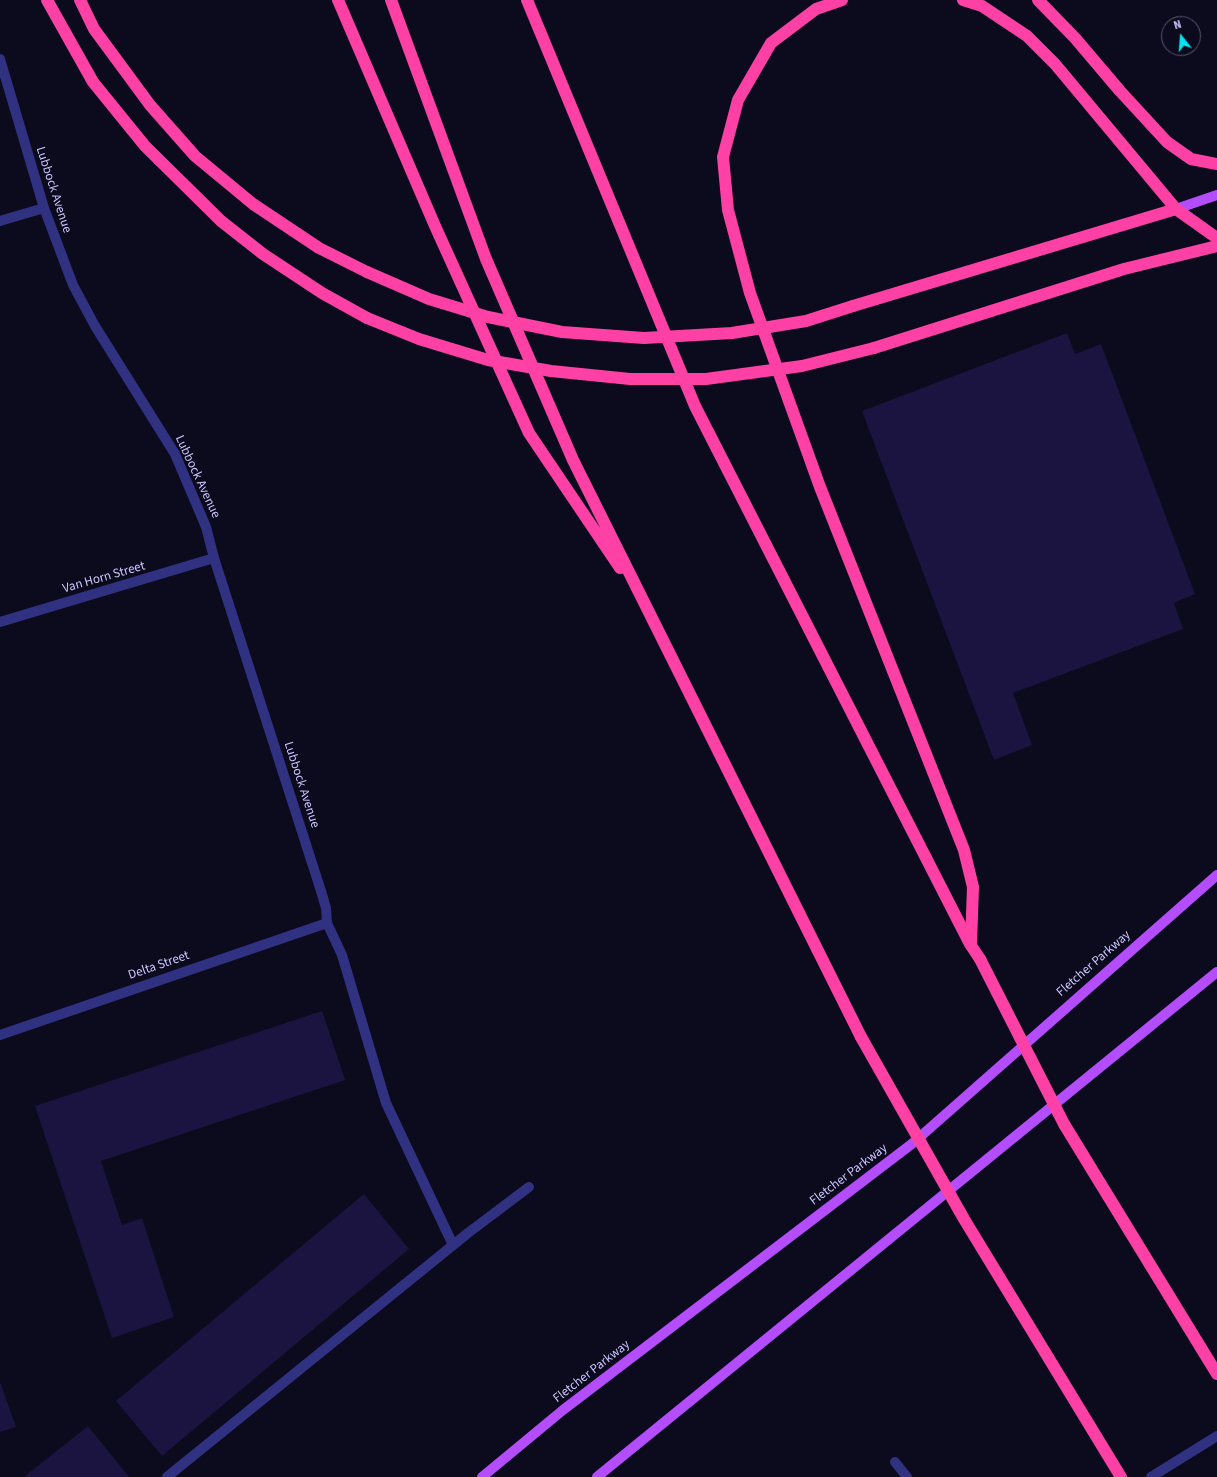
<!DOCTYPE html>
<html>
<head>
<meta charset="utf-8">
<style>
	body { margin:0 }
	#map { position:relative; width:1217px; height:1477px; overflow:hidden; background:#0c0a1d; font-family:"Source Sans 3",sans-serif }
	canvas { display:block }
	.north { position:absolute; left:1161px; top:16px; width:40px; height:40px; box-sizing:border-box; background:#0c0a1d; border:1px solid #585577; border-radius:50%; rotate:343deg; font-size:11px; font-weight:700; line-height:16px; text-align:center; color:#cac6ff }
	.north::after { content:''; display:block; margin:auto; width:14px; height:18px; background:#00e5f1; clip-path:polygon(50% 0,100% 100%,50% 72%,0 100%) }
</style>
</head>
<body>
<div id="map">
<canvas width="1217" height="1477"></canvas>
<div class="north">N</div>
</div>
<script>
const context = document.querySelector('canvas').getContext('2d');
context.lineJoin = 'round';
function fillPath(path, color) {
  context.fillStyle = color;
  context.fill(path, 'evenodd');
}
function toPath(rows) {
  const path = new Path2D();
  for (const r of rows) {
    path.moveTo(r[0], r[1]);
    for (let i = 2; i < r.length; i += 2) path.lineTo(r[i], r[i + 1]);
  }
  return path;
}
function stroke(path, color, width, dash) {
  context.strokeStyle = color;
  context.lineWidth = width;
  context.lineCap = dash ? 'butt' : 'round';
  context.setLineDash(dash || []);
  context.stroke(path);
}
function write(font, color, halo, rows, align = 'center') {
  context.font = font + ' "Source Sans 3",sans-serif';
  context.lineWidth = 3;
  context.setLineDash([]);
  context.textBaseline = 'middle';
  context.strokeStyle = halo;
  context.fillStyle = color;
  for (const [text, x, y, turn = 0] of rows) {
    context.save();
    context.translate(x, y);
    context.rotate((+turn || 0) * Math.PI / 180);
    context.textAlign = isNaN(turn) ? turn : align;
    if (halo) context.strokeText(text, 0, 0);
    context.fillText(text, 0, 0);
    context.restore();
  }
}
const building = toPath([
	[1067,333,1075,354,1101,344,1195,594,1174,603,1183,629,1013,693,1032,745,994,760,862,411],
	[322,1011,345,1080,101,1161,122,1225,142,1218,174,1317,112,1338,35,1106],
	[364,1194,409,1249,162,1456,116,1401],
	[0,1382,16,1427,0,1432],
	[88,1426,129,1477,24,1477]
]);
const service = toPath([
	[327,923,342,955,386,1103,453,1245],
	[895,1462,907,1477],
	[167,1477,468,1233,529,1187],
	[1151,1477,1217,1436]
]);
const minor = toPath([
	[0,221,44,208],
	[0,622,214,558]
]);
const tertiary = toPath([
	[0,59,44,208,73,285,95,326,175,454,206,527,214,558,321,891,326,908,327,923,0,1035]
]);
const primary = toPath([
	[1176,209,1217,195],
	[482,1477,563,1410,913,1143,1217,875],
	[597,1477,1217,972]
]);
const motorway = toPath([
	[47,0,93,82,145,146,221,221,263,254,322,293,367,318],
	[80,0,94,29,150,105,195,156,253,204,319,248,367,272],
	[338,0,435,226,529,433,620,568],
	[391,0,486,259,573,460,861,1037],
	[527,0,695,406,970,944,980,959],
	[842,0,816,9,771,43,738,100,723,157,728,210,750,293,820,487,964,850,973,887,971,943],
	[963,0,982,6,1027,36,1055,64,1176,209,1217,238],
	[1038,0,1075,38,1120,91,1167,142,1191,159,1217,164],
	[853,306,1176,209],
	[874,348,1124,269,1217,246]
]);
const motorwayBridge = toPath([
	[367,272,429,299,488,317,562,332,644,338,732,333,806,321,853,306],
	[367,318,419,339,488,360,551,371,630,379,706,379,802,366,874,348],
	[980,959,1064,1124,1217,1374],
	[861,1037,964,1219,1121,1477]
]);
const streetNames = [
	["Lubbock Avenue",53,190,72],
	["Lubbock Avenue",197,477,65],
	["Van Horn Street",104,578,-16],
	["Lubbock Avenue",301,785,72],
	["Fletcher Parkway",1094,964,-41],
	["Delta Street",159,966,-19],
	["Fletcher Parkway",849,1175,-37],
	["Fletcher Parkway",592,1372,-38]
];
fillPath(building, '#1b1440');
stroke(service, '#303181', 10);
stroke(minor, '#303181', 10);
stroke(tertiary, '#303181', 10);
stroke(primary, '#b44dff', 10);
stroke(motorway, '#ff41a5', 12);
stroke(motorwayBridge, '#ff41a5', 12);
write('13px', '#cac6ff', '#0c0a1d', streetNames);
</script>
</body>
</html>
